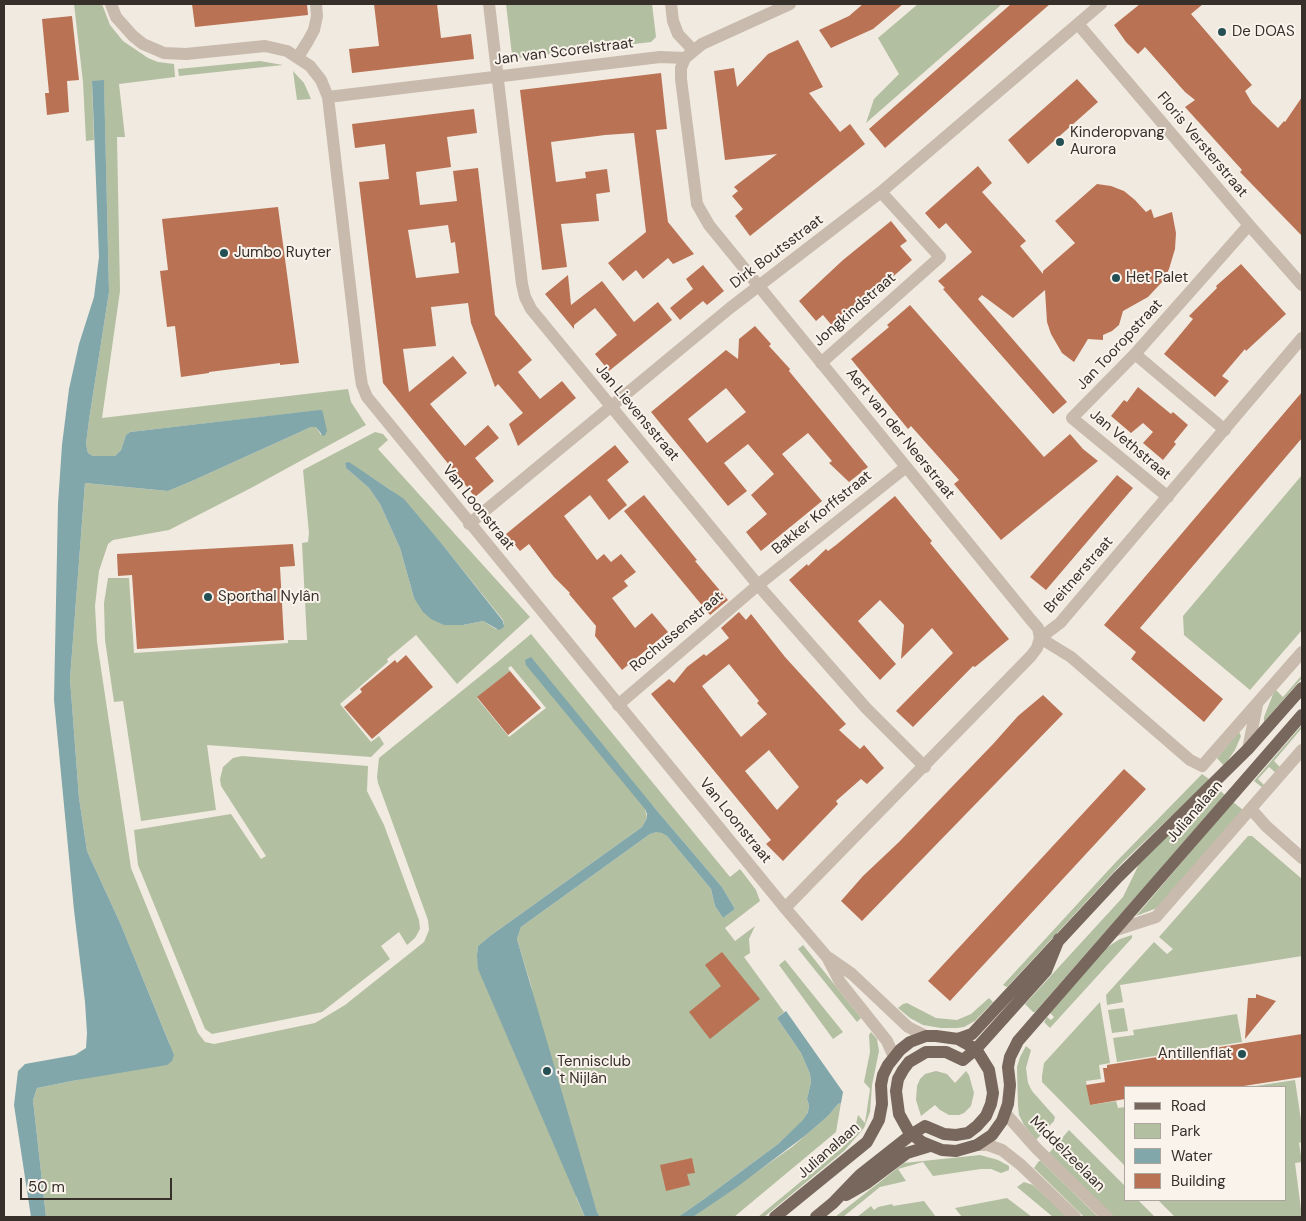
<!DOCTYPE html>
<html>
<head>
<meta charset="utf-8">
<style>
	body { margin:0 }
	#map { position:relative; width:1306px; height:1221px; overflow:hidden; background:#f1eae0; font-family:"DM Sans",sans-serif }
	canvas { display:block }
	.frame { position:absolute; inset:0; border:5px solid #372f2a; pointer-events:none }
	.legend { position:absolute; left:1124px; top:1086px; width:162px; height:115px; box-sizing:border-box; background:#f9f3ec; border:1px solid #aba59e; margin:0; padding:6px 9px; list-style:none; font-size:15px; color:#372f2a }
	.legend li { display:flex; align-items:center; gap:10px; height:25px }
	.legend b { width:25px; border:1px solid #aba59e }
	.scale { position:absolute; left:20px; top:1178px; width:152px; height:22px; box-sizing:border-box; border:2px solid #372f2a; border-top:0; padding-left:6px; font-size:15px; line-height:18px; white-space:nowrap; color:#372f2a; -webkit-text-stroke:4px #f9f3ec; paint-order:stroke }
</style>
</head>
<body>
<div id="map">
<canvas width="1306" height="1221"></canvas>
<div class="frame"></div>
<ul class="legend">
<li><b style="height:6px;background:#77675d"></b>Road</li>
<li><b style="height:14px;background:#b3bfa1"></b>Park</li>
<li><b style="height:14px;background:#81a7ab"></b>Water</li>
<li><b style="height:14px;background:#ba7254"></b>Building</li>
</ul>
<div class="scale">50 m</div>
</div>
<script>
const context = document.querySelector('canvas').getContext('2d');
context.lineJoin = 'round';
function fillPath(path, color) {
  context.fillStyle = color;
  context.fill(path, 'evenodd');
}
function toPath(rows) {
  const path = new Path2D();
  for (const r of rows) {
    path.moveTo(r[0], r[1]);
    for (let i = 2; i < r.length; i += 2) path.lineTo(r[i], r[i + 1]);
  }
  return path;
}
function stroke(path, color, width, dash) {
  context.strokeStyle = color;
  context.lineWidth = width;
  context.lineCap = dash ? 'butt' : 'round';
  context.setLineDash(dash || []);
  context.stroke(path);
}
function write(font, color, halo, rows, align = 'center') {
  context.font = font + ' "DM Sans",sans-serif';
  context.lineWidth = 4;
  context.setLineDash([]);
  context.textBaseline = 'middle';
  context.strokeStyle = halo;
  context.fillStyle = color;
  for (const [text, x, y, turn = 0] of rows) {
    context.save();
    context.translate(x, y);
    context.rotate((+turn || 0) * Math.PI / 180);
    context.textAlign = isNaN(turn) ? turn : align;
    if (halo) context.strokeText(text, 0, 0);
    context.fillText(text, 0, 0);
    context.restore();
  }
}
const green = toPath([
	[74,4,102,4,110,25,123,41,148,58,158,62,174,64,175,77,119,84,125,137,117,137,120,291,102,418,348,389,351,402,366,425,251,488,169,530,113,540,108,544,99,571,95,606,97,642,131,868,198,1033,205,1042,214,1044,315,1023,345,1005,424,942,429,930,428,920,378,783,377,777,379,758,500,660,531,634,730,877,740,869,756,890,760,901,725,928,735,941,755,926,749,939,750,953,744,957,784,1012,777,1018,801,1053,810,1074,811,1082,807,1099,809,1105,808,1111,804,1120,778,1144,704,1199,678,1217,600,1217,597,1212,590,1191,576,1197,585,1217,46,1217,33,1100,37,1088,77,1080,170,1045,121,925,87,851,79,798,70,679,85,483,168,491,192,481,311,427,316,427,321,435,322,410,130,432,126,435,121,450,115,456,93,456,88,453,86,444,89,420,109,292,104,85,92,82,94,140,86,141,83,82],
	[511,666,546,708,509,737,477,698,510,671,508,668],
	[653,806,722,887,735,909,723,918,715,906,711,889,667,836,662,832,657,832,650,834,521,927,517,939,532,989,477,955,478,946,490,936,642,827,647,818,645,809],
	[506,4,652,4,656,37,651,42,518,58,512,55],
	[918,4,1002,4,866,123,874,99,899,74,878,38],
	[260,61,283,65,179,76,178,69],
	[293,71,304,83,311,99,297,100],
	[375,432,383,434,388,440,378,449,530,617,457,684,416,635,387,659,388,662,340,704,371,742,379,736,384,744,371,757,207,745,216,810,141,821,123,701,114,702,105,640,104,603,108,578,129,578,134,653,288,643,288,640,307,640,302,543,308,542,309,533,303,470],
	[345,463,349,463,391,490,446,549,503,620,504,624,496,629,483,621,463,625,444,625,414,598,400,548,380,504,369,488,346,468],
	[1302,475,1302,630,1250,690,1184,635,1183,616],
	[1302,675,1302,678,1264,722,1264,717,1273,694,1276,690,1283,697],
	[1302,725,1302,728,1274,761,1281,768,1276,773,1269,767,1258,779,1265,786,1263,788,1254,781],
	[1239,732,1241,736,1235,750,1224,766,1217,758],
	[242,756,368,766,367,791,384,825,419,920,420,929,415,938,407,945,399,932,381,946,390,959,322,1012,212,1034,205,1029,138,865,134,830,231,814,261,859,266,856,221,786,220,779,223,767,233,758],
	[1202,774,1209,779,1208,781,1124,861,1007,987,1003,985,1115,863],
	[1217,788,1225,795,1035,1012,1033,1012,1025,1004,1123,897,1140,862],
	[1233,802,1243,810,1157,908,1136,916],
	[1248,836,1252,836,1302,879,1302,956,1120,985,1123,1002,1107,1005,1106,995,1154,942,1167,954,1173,949,1159,937],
	[1132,935,1132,938,1050,1028,1044,1022,1047,1017,1051,1020,1054,1017,1050,1013,1106,948,1120,939],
	[803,945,861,1018,857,1022,798,949],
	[785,960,843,1032,833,1039,779,965],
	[989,998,993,1002,975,1021,964,1027,957,1028,941,1028,923,1025,910,1018,898,1008,903,1004,907,1003,936,1018,957,1020,971,1014],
	[1100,1002,1110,1063,1099,1065,1101,1079,1086,1081,1090,1105,1116,1101,1118,1108,1125,1107,1125,1166,1042,1082,1042,1076,1044,1063],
	[1124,1008,1128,1031,1112,1033,1108,1010],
	[1237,1014,1242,1042,1117,1062,1113,1038,1134,1035,1133,1030],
	[871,1032,877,1039,879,1051,872,1085,870,1112,864,1128,844,1151,764,1217,758,1217,844,1146,854,1133,858,1115,865,1123,870,1089,864,1082,870,1052,869,1035],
	[1026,1046,1031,1050,1026,1068,1028,1083,1032,1091,1055,1117,1054,1121,1036,1140,1024,1125,1019,1115,1018,1106,1017,1067,1020,1057],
	[936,1071,947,1074,955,1083,966,1071,969,1075,974,1093,971,1106,964,1113,959,1115,949,1115,940,1110,935,1105,921,1116,916,1100,917,1086,920,1079,925,1074],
	[1295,1080,1302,1127,1302,1142,1299,1143,1302,1162,1295,1163,1302,1217,1175,1217,1158,1200,1285,1200,1285,1087,1249,1087],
	[841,1103,836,1132,734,1217,693,1217,792,1147,828,1116,838,1104],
	[1069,1130,1125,1186,1125,1200,1138,1200,1155,1217,1114,1217,1049,1153],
	[980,1155,998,1160,1009,1166,1009,1170,1001,1173,991,1169,981,1169,933,1176,923,1162,898,1169,906,1181,880,1187,843,1217,835,1217,904,1163],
	[1039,1161,1041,1161,1098,1217,1084,1217,1034,1168],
	[1024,1182,1033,1185,1068,1217,1053,1217,1017,1187],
	[1007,1198,1032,1217,962,1217,955,1208],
	[924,1201,936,1217,857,1217,871,1206,874,1210,878,1207,892,1204,893,1206]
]);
const water = toPath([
	[104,80,109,292,89,420,86,444,88,453,93,456,115,456,121,450,126,435,130,432,319,410,322,410,323,413,327,431,325,435,323,436,316,427,311,427,192,481,168,491,85,483,70,679,79,798,87,851,121,925,174,1055,172,1061,167,1065,77,1080,37,1088,33,1100,46,1217,31,1217,14,1105,18,1071,25,1064,75,1055,86,1048,87,1033,85,1002,74,910,54,700,58,504,62,445,69,389,79,344,94,297,99,257,92,81],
	[349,462,404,499,446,549,503,621,504,627,499,630,483,621,463,625,444,625,431,619,423,612,414,598,400,548,380,504,369,488,346,468,345,463],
	[531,657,653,806,722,887,735,909,723,918,715,906,711,889,667,836,662,833,657,832,650,834,521,927,517,939,597,1212,600,1217,585,1217,478,969,477,955,478,946,490,936,642,827,647,818,647,814,645,809,526,665,525,660],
	[786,1011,843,1092,841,1103,838,1104,828,1116,806,1135,737,1187,693,1217,678,1217,704,1199,778,1144,803,1120,808,1112,809,1105,807,1099,811,1082,810,1074,801,1053,777,1018]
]);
const building = toPath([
	[192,4,307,4,308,15,195,27],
	[374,4,437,4,441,38,471,34,474,59,352,73,349,49,379,46],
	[863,4,903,4,873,29,831,48,819,30,849,16],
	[1011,4,1050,4,885,148,869,129],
	[1140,4,1203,4,1191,14,1252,85,1245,91,1252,103,1278,128,1284,121,1285,122,1302,97,1302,236,1240,172,1242,170,1185,107,1195,100,1185,92,1145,47,1138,54,1126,42,1114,25],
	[72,16,79,80,67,81,69,112,47,115,45,93,49,93,42,19],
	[798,40,823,87,809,93,840,132,850,124,865,144,750,236,735,216,743,209,732,196,738,191,734,187,777,154,725,160,714,71,734,68,737,87,768,54],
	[661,73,667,129,656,130,668,222,694,254,673,264,668,258,643,279,636,270,623,281,608,263,646,232,634,133,605,135,551,142,556,182,586,178,585,172,607,169,610,192,596,194,599,221,561,224,567,267,542,270,520,90],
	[1077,79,1098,102,1028,164,1008,140],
	[474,109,477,133,447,137,451,167,416,172,420,205,457,201,453,171,478,168,495,315,532,360,518,372,540,399,562,381,576,398,518,446,509,424,523,413,498,384,495,387,471,323,468,303,431,307,436,346,403,349,409,392,453,356,467,373,430,404,465,446,488,425,499,438,475,458,494,481,475,497,383,383,359,182,389,179,385,144,355,148,352,124],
	[448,225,451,243,455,242,459,273,416,278,408,230],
	[978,166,992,183,982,192,1026,241,1020,246,1043,274,1043,271,1075,243,1055,221,1097,184,1111,186,1124,191,1135,200,1146,212,1151,209,1154,218,1172,212,1176,233,1175,249,1169,269,1163,281,1148,297,1123,311,1119,325,1112,331,1103,335,1103,340,1088,339,1074,362,1062,353,1051,334,1047,322,1045,290,1013,318,982,295,978,299,1067,402,1053,414,943,289,945,288,938,281,972,252,946,223,939,229,925,213],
	[278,207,299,363,280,365,280,363,209,372,209,373,181,377,175,326,167,327,160,271,168,270,162,219],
	[891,221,907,241,900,246,912,260,834,328,823,315,816,321,799,301,843,260],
	[1241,264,1286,314,1246,351,1245,349,1222,376,1229,381,1215,397,1164,354,1193,319,1189,316,1217,288,1216,286],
	[703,265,724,291,707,305,703,301,680,320,670,308,693,289,686,279],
	[568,275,571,305,602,281,634,322,658,302,672,320,609,371,595,354,617,335,595,308,574,325,574,329,545,294],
	[910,305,1044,457,1070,434,1083,449,1098,461,1001,540,954,484,959,480,911,426,908,429,851,359,889,327,887,325],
	[755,326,771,344,769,346,790,369,789,371,868,467,849,482,829,463,832,461,808,433,782,454,822,501,761,551,746,532,767,514,751,495,774,474,748,444,724,463,747,491,728,506,651,412,726,350,738,359,739,339],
	[726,388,746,412,707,443,688,419],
	[1138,387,1171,414,1173,412,1188,425,1174,442,1176,444,1163,460,1143,443,1153,432,1143,423,1131,433,1111,416,1124,400,1127,402],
	[1302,392,1302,438,1140,628,1223,699,1204,722,1131,659,1136,652,1104,625],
	[615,445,629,462,607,480,627,505,609,520,590,495,564,516,597,560,604,554,611,562,621,554,636,572,624,581,628,586,612,598,635,628,652,613,668,632,622,670,595,636,596,626,569,594,570,593,554,577,529,544,520,551,506,534],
	[1117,475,1133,488,1046,590,1030,577],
	[644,495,697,560,695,561,728,600,710,615,624,511],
	[895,496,932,541,930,543,1009,639,975,667,973,666,913,727,896,711,953,653,932,628,901,659,904,625,880,600,858,621,896,664,880,680,789,580,807,564,808,566,826,549,828,551,836,545],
	[293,544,295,566,280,567,284,640,137,649,132,575,118,576,117,554],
	[739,612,746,620,751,614,785,657,846,724,839,730,860,749,864,745,884,768,867,784,861,779,836,801,838,804,783,861,766,844,771,840,651,694,669,679,674,683,687,667,704,654,706,656,729,638,721,628],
	[729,664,759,701,757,703,767,714,741,737,702,686],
	[769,750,799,787,777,810,745,771],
	[406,655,433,687,372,739,344,707,362,692,360,689,395,660,397,663],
	[510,671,541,708,508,735,477,697],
	[1043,695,1063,714,862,921,841,901,863,876,899,842,994,743,1018,716],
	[1124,769,1146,789,950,1001,928,981],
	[722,952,760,999,710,1039,689,1012,721,986,705,965],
	[1256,994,1276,1001,1245,1039,1248,998,1256,998],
	[1302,1034,1302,1077,1237,1087,1125,1087,1125,1099,1090,1105,1086,1085,1105,1082,1103,1068,1107,1068,1107,1065],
	[692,1158,695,1173,687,1174,690,1185,666,1191,660,1165]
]);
const pedestrian = toPath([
	[1135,354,1225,430],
	[618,705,758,585,906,467]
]);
const minor = toPath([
	[111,4,116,17,133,36,143,44,164,53,186,54,265,46,287,51,310,66,321,80,328,97,360,372,362,385,367,397,785,908],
	[489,4,522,284,525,297,531,309,758,585,866,708,925,767],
	[671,4,673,21,678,34,693,50],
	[1078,24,1249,225,1302,285],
	[298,57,308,41,314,30,317,16,316,4],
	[328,97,660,57,685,58],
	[1302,338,1060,623,1040,638,1071,657,1190,760,1202,766,1302,652],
	[821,363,940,257,881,192],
	[1168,497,1072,418,1135,354,1249,225],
	[469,524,730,308,881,192,1101,4],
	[1248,749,1257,705],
	[1251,809,1266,826,1302,858],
	[1113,931,1156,917,1302,750]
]);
const tertiary = toPath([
	[790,4,702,44,685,58,681,68,681,79,697,204,709,225,1031,620,1038,628,1040,638,1037,648,1031,656,785,908,827,957,840,982,887,1041,894,1057],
	[829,958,852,974,908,1027,926,1036],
	[1005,1113,1036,1148,1107,1217],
	[977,1145,988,1145,1002,1150,1021,1165,1075,1217]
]);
const primary = toPath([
	[1059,939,1046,971,976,1049,963,1060,946,1052,926,1052,909,1062,903,1070,898,1079,896,1091,899,1114,909,1132,922,1142,942,1150,956,1151,977,1145,992,1135,1002,1121,1008,1104,1010,1085,1008,1067,1010,1057,1018,1041,1302,715],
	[958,1039,972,1034,1118,877,1248,749,1302,688],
	[846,1195,867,1183,907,1153,930,1146],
	[775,1217,867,1142,879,1120,882,1104,881,1085,883,1075,888,1065,900,1050,910,1042,926,1036,936,1036,958,1039,976,1049,989,1070,993,1093,991,1104,986,1116,977,1126,968,1133,956,1135,944,1134,925,1126,912,1134,860,1175,833,1203,816,1217]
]);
const markers = [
	[1222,32,5,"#244f54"],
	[1060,142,5,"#244f54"],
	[224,253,5,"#244f54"],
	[1116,278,5,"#244f54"],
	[208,597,5,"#244f54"],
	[1242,1054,5,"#244f54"],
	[547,1071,5,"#244f54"]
];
const poiNames = [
	["De DOAS",1232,32],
	["Kinderopvang",1070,133],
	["Aurora",1070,150],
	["Jumbo Ruyter",234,253],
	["Het Palet",1126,278],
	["Sporthal Nylân",218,597],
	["Antillenflat",1232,1054,"right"],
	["Tennisclub",557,1062],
	["'t Nijlân",557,1079]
];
const streetNames = [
	["Jan van Scorelstraat",564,52,-7],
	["Floris Versterstraat",1202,145,50],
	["Dirk Boutsstraat",777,252,-37],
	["Jongkindstraat",855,310,-41],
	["Jan Tooropstraat",1120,345,-47],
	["Jan Lievensstraat",637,413,50],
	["Aert van der Neerstraat",900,434,51],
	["Jan Vethstraat",1130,445,40],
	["Van Loonstraat",478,508,51],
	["Bakker Korffstraat",822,513,-39],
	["Breitnerstraat",1079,575,-49],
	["Rochussenstraat",677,632,-40],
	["Julianalaan",1195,812,-49],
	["Van Loonstraat",735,821,51],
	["Julianalaan",829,1151,-41],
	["Middelzeelaan",1067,1154,45]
];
fillPath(green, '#b3bfa1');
fillPath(water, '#81a7ab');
fillPath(building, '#ba7254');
stroke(pedestrian, '#c8baac', 12);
stroke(minor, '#c8baac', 12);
stroke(tertiary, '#c8baac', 12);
stroke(primary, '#77675d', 12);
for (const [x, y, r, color] of markers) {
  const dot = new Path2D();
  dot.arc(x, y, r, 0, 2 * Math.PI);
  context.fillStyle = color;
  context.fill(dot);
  stroke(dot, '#f9f3ec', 2);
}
write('15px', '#372f2a', '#f9f3ec', poiNames, 'left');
write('15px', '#372f2a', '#f9f3ec', streetNames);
</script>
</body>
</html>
